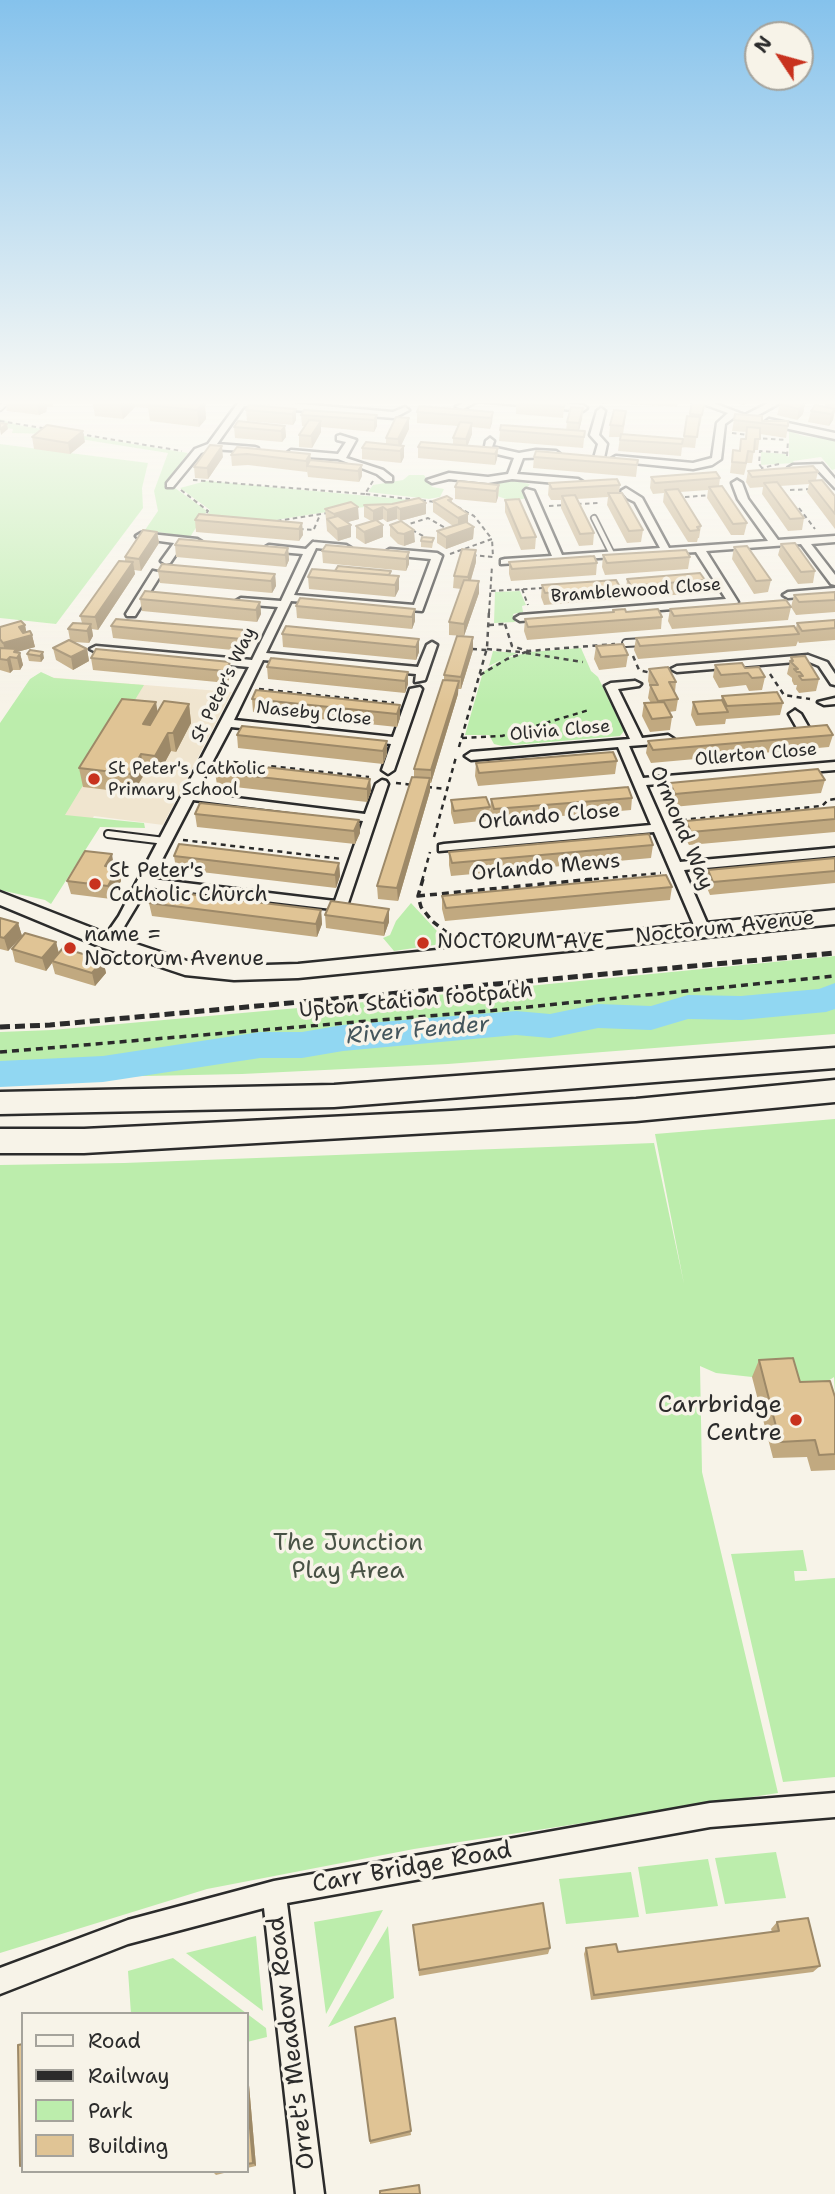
<!DOCTYPE html>
<html>
<head>
<meta charset="utf-8">
<style>
	body { margin:0 }
	#map { position:relative; width:835px; height:2194px; overflow:hidden; background:#f7f3e8; font-family:"Shantell Sans",sans-serif }
	canvas { display:block }
	.legend { position:absolute; left:21px; top:2012px; width:228px; height:161px; box-sizing:border-box; background:#f7f3e8; border:2px solid #a5a39c; margin:0; padding:9px 12px; list-style:none; font-size:21px; color:#2b2b2b }
	.legend li { display:flex; align-items:center; gap:14px; height:35px }
	.legend b { width:35px; border:2px solid #a5a39c }
	.north { position:absolute; left:744px; top:21px; width:70px; height:70px; box-sizing:border-box; background:#f7f3e8; border:2px solid #a5a39c; border-radius:50%; rotate:306deg; font-size:19px; font-weight:700; line-height:28px; text-align:center; color:#2b2b2b }
	.north::after { content:''; display:block; margin:auto; width:24px; height:32px; background:#c8321e; clip-path:polygon(50% 0,100% 100%,50% 72%,0 100%) }
</style>
</head>
<body>
<div id="map">
<canvas width="835" height="2194"></canvas>
<ul class="legend">
<li><b style="height:9px;background:#f7f3e8"></b>Road</li>
<li><b style="height:9px;background:#2b2b2b"></b>Railway</li>
<li><b style="height:19px;background:#bcedac"></b>Park</li>
<li><b style="height:19px;background:#e0c495"></b>Building</li>
</ul>
<div class="north">N</div>
</div>
<script>
const context = document.querySelector('canvas').getContext('2d');
context.lineJoin = 'round';
function fillPath(path, color) {
  context.fillStyle = color;
  context.fill(path, 'evenodd');
}
function toPath(rows) {
  const path = new Path2D();
  for (const r of rows) {
    path.moveTo(r[0], r[1]);
    for (let i = 2; i < r.length; i += 2) path.lineTo(r[i], r[i + 1]);
  }
  return path;
}
function stroke(path, color, width, dash) {
  context.strokeStyle = color;
  context.lineWidth = width;
  context.lineCap = dash ? 'butt' : 'round';
  context.setLineDash(dash || []);
  context.stroke(path);
}
function write(font, color, halo, rows, align = 'center') {
  context.font = font + ' "Shantell Sans",sans-serif';
  context.lineWidth = 7;
  context.setLineDash([]);
  context.textBaseline = 'middle';
  context.strokeStyle = halo;
  context.fillStyle = color;
  for (const [text, x, y, turn = 0] of rows) {
    context.save();
    context.translate(x, y);
    context.rotate((+turn || 0) * Math.PI / 180);
    context.textAlign = isNaN(turn) ? turn : align;
    if (halo) context.strokeText(text, 0, 0);
    context.fillText(text, 0, 0);
    context.restore();
  }
}
const built = toPath([
	[46,677,232,692,163,825,94,816,47,896]
]);
const green = toPath([
	[0,419,18,425,188,453,164,486,175,488,207,511,190,537,145,530,158,511,154,491,168,453,48,434,12,433,13,429,0,427],
	[789,431,804,436,835,440,835,469,832,470,821,457,793,461,794,463,761,465,761,452,785,454,789,457],
	[0,444,148,463,142,488,143,508,56,624,0,618],
	[409,475,424,475,432,487,444,489,440,497,429,499,368,492,373,485,403,480],
	[511,480,530,484,525,491,527,498,512,501,494,495,497,483],
	[206,481,423,501,346,509,250,524,204,520,210,510,180,488],
	[520,591,526,605,522,606,523,612,513,614,515,622,494,623,495,592],
	[581,648,591,671,598,677,624,731,620,736,502,746,494,744,489,735,465,735,483,672,503,659,489,666,493,651,517,653,505,659,529,652],
	[41,672,54,678,144,685,65,815,144,823,145,828,100,827,51,904,45,900,0,890,0,723,30,679],
	[411,903,448,943,394,951,383,938,390,935,396,921],
	[835,956,835,1034,448,1064,242,1074,0,1079,0,1032,52,1030,365,1002],
	[835,1119,835,1397,834,1377,813,1391,786,1376,752,1377,716,1373,700,1366,702,1472,778,1793,414,1849,207,1889,0,1953,0,1165,124,1163,654,1143,684,1284,655,1134],
	[803,1550,807,1571,794,1571,795,1581,835,1578,835,1777,783,1782,731,1554],
	[776,1852,786,1898,725,1904,715,1858],
	[708,1859,718,1906,646,1914,638,1867],
	[631,1872,639,1917,566,1924,559,1879],
	[383,1910,326,2014,314,1922],
	[388,1926,394,1998,328,2027],
	[256,1936,263,2011,186,1953],
	[173,1958,266,2028,267,2037,247,2042,247,2014,131,2014,128,1971]
]);
const river = toPath([
	[835,983,835,1009,826,1012,741,1020,688,1019,651,1030,598,1028,550,1038,516,1035,343,1051,302,1058,260,1058,103,1082,0,1087,0,1061,103,1056,260,1032,302,1032,343,1025,516,1011,550,1014,598,1004,651,1006,688,995,741,996,819,989,835,983]
]);
const pathFar2 = toPath([
	[0,421,48,429],
	[732,433,748,435],
	[79,434,182,451],
	[755,438,786,440],
	[787,456,788,440],
	[762,468,759,464,760,451,788,453],
	[762,471,762,468,779,464],
	[193,480,365,494],
	[373,481,365,494,436,502],
	[181,490,208,511,204,516],
	[790,490,812,489],
	[685,497,711,495],
	[577,504,600,503],
	[549,506,566,505],
	[799,508,815,529],
	[277,521,328,513],
	[403,526,428,518,449,530],
	[299,529,315,530],
	[314,529,320,515],
	[412,530,427,538],
	[450,554,492,539,474,516,454,505],
	[472,555,493,557,492,539],
	[522,589,528,605],
	[491,591,544,588],
	[489,613,492,566]
]);
const pathFar1 = toPath([
	[505,624,512,646,528,651,615,644],
	[489,625,504,624],
	[472,649,487,650],
	[487,649,520,652],
	[526,653,583,662],
	[633,656,639,670,651,673],
	[770,674,784,695,810,699],
	[480,675,507,659,526,652],
	[259,689,394,703],
	[462,738,502,736,589,710],
	[459,747,487,648,489,611],
	[224,761,369,777],
	[396,783,413,785],
	[427,787,446,789],
	[672,821,822,806,828,800,835,799],
	[434,837,456,757],
	[183,840,342,859],
	[422,881,430,852],
	[575,881,661,873]
]);
const path = toPath([
	[423,879,418,896,421,907,432,921,455,939],
	[418,896,594,879],
	[0,1052,488,1011,835,976]
]);
const laneFar1 = toPath([
	[0,408,10,399],
	[594,518,612,554]
]);
const lane = toPath([
	[626,643,644,642],
	[108,834,165,841]
]);
const street = toPath([
	[241,399,393,412,405,407,409,410,394,418,244,406,217,444,255,447,258,448,258,452,212,449,201,453,173,487,167,487,167,483,195,449,208,444,241,399],
	[469,399,513,399,583,405,587,408,583,411,478,401,463,409,456,407,469,399],
	[690,399,703,399,745,415,776,399,787,399,751,419,736,416,725,424,721,459,712,465,693,469,613,461,611,459,616,456,693,463,712,458,717,423,728,413,690,399],
	[601,408,605,411,599,435,607,444,604,458,599,461,594,458,598,444,590,435,597,411,601,408],
	[769,419,835,433,835,439,766,424,765,422,769,419],
	[340,435,356,440,346,458,383,470,392,477,392,481,386,481,377,474,338,459,291,456,287,453,291,450,338,454,346,442,337,440,337,436,340,435],
	[490,438,494,441,492,447,519,453,536,450,556,451,560,454,556,457,523,458,517,474,578,479,583,482,578,485,512,479,488,483,449,479,432,483,427,480,449,473,488,477,508,474,514,458,484,451,486,441,490,438],
	[822,464,835,479,835,488,817,469,793,471,788,468,793,465,822,464],
	[737,480,742,483,748,499,778,540,835,536,835,542,811,544,835,575,835,585,831,584,801,544,706,551,738,602,737,604,520,621,515,618,520,615,726,599,696,552,501,564,501,560,505,559,552,556,524,491,526,489,534,491,562,555,660,548,635,502,627,498,621,491,626,488,642,498,669,548,768,541,738,499,732,483,737,480],
	[141,533,197,539,202,542,197,545,183,544,170,563,166,564,161,561,174,543,138,538,136,536,141,533],
	[313,542,346,545,351,548,346,551,316,548,294,595,414,605,431,559,390,555,385,552,390,549,437,553,442,556,422,611,291,601,266,653,418,667,427,645,432,642,437,645,425,680,415,682,416,674,263,660,234,720,393,737,410,689,420,687,422,689,394,770,388,774,382,770,391,744,231,727,196,793,365,814,376,784,382,780,386,781,388,784,347,906,340,910,148,887,113,945,103,945,101,942,119,916,249,667,96,652,90,649,96,646,252,660,278,607,241,604,236,601,241,598,281,601,303,554,269,551,264,548,269,545,306,549,313,542],
	[193,800,363,821,335,901,152,879,193,800],
	[153,571,162,573,135,616,127,616,126,614,153,571],
	[835,588,835,594,788,598,783,595,788,592,835,588],
	[808,655,827,662,835,674,835,685,831,684,819,666,807,661,677,672,671,669,677,666,808,655],
	[635,681,641,684,639,686,618,689,642,738,668,735,674,739,668,743,629,746,643,778,835,762,835,770,646,785,680,862,835,848,835,856,684,870,710,930,703,935,696,930,654,832,439,851,439,845,444,844,651,825,618,747,471,760,465,756,471,752,630,739,605,686,611,683,635,681],
	[835,698,835,704,824,705,818,702,835,698],
	[795,710,801,714,809,728,807,731,799,731,797,728,789,714,795,710],
	[835,1793,835,1817,710,1827,287,1903,324,2194,296,2194,264,1908,128,1944,0,1994,0,1968,128,1920,274,1881,710,1803,835,1793]
]);
const secondary = toPath([
	[0,892,115,937,187,961,234,966,298,964,835,910,835,924,298,978,234,980,185,975,101,947,0,905,0,892]
]);
const highway = toPath([
	[835,1048,835,1068,334,1107,0,1114,0,1092,334,1085,835,1048],
	[835,1080,835,1102,636,1121,84,1153,0,1153,0,1129,84,1129,451,1111,636,1099,835,1080]
]);
const rail = toPath([
	[0,1027,50,1025,835,953]
]);
const wall = toPath([
	[5,399,55,399,52,402,53,407,47,407,46,412,39,415,7,411],
	[92,399,210,399,205,405,206,419,199,427,150,421,148,408,135,407,123,419,95,416],
	[351,399,392,399,390,402],
	[546,399,567,399,567,401],
	[597,399,610,399,609,404,597,403],
	[630,399,678,399,677,407,629,404],
	[726,399,752,399,751,401,743,405],
	[825,399,835,399,835,408,829,408,835,409,833,420,829,426,808,422,811,411,825,407],
	[692,400,705,401,700,426,698,426,695,448,682,447,687,416,689,416],
	[565,402,563,418,516,414,516,403],
	[805,403,803,414,797,420,777,415,780,404],
	[583,408,582,419,579,431,585,431,583,448,499,441,500,430,566,430,567,422],
	[296,409,296,420,293,425,247,421,246,410],
	[417,412,493,412,492,423,490,429,472,427,472,434,467,446,498,448,497,459,495,465,418,458,418,447,453,444,453,438,458,426,417,423],
	[735,414,788,426,786,438,760,434,758,450,754,450,752,463,747,463,744,475,730,473,733,450,739,451,741,439,745,439,746,432,732,431],
	[301,415,377,415,377,426,374,432,321,427,321,432,312,448,299,447,299,435,305,426,302,426],
	[625,422,623,434,683,439,681,456,618,451,620,437,609,437,610,425],
	[285,426,286,437,282,442,235,438,234,427],
	[409,429,401,445,404,446,404,457,401,463,362,459,362,448,386,444,386,438],
	[32,437,85,442,70,454,34,449],
	[237,447,310,454,311,460,362,465,362,476,359,482,308,477,307,471,307,472,248,465,232,466,231,455],
	[223,457,208,479,195,478,194,467],
	[534,457,638,460,636,477,533,468],
	[748,471,818,472,816,480,835,496,835,529,807,492,809,484,780,486,804,518,802,530,788,531,762,494,763,487,750,488,746,482],
	[651,477,720,478,719,486,747,523,744,535,731,535,707,498,708,490,680,492,701,526,699,538,698,538,697,542,688,542,663,502,664,493,653,494,650,488],
	[549,483,620,485,619,493,643,530,641,542,627,543,607,505,608,497,577,499,594,533,593,545,579,546,561,508,561,500,551,500,548,495],
	[499,485,498,497,496,503,455,499,455,487],
	[452,499,452,503,468,523,474,527,473,539,446,549,437,543,437,531,453,526,433,512,433,501],
	[505,500,536,537,535,549,521,550,505,512],
	[426,503,426,514,400,521,397,519,387,522,383,519,377,521,383,537,365,544,356,538,356,526,371,521,364,517,364,505],
	[325,509,359,519,347,522,351,537,338,541,327,531],
	[195,520,302,523,303,535,299,541,196,532],
	[401,521,415,542,404,546,398,544,390,536,390,525],
	[157,532,159,543,141,571,134,570,135,574,98,630,92,629,93,636,89,643,74,642,87,649,89,661,73,670,56,660,53,648,70,640,68,629,82,623,80,616,125,561,125,557],
	[434,538,432,548,421,547,421,541],
	[781,544,815,571,813,583,798,584,778,555],
	[175,545,288,548,289,560,286,567,176,557],
	[734,547,771,580,768,592,754,594,732,559],
	[322,551,409,552,409,564,406,571,323,563],
	[603,555,690,557,688,569,605,575,602,567],
	[476,562,471,580,479,593,464,636,449,635,449,622,461,589,453,588,454,576],
	[509,562,597,563,596,575,511,581,509,574],
	[158,571,275,574,276,586,272,593,160,583],
	[391,576,399,576,399,589,395,597,309,589,308,577],
	[627,579,705,580,703,593,630,598,626,591],
	[542,585,620,587,618,599,544,605,541,597],
	[835,592,835,612,796,615,791,607,794,595],
	[140,599,260,602,261,614,257,622,142,611],
	[296,606,415,609,415,621,412,629,297,618],
	[791,607,788,620,672,629,668,621,670,609],
	[613,610,662,617,661,629,527,640,524,631,525,619,612,612],
	[835,620,835,640,799,643,798,641,796,646,638,659,634,650,636,638,796,628,797,623],
	[25,625,26,632,32,635,35,647,17,652,20,653,23,665,20,670,13,670,10,673,0,670,0,627],
	[111,626,245,630,246,643,242,651,113,638],
	[282,634,419,639,419,652,416,660,283,647],
	[596,646,628,655,626,667,599,670,594,659],
	[30,650,44,658,41,662,29,661,27,654],
	[473,650,461,689,458,689,458,694,431,783,430,783,430,791,398,901,378,899,377,886,414,777,414,769,444,680,444,675],
	[791,657,819,679,816,691,799,693,796,689,797,685,794,685,792,681,792,678,787,674],
	[91,658,230,662,231,675,227,683,93,670],
	[715,665,745,668,765,677,762,690,749,691,746,685,719,688,713,677],
	[267,667,408,672,408,684,405,693,268,679],
	[649,669,676,682,675,692,678,699,676,711,669,712,672,717,670,730,650,732,642,716,644,703,651,703,648,698,650,686,648,681],
	[722,696,783,703,780,715,726,719,725,724,696,726,691,715,693,702,721,701],
	[252,699,400,705,400,718,397,727,253,712],
	[189,704,191,723,176,752,171,751,158,775,145,773,133,793,83,787,79,768,158,712],
	[237,735,387,741,387,754,383,764,238,748],
	[833,735,829,747,651,763,646,753,648,741],
	[617,761,615,774,478,786,475,776,476,763],
	[215,772,370,779,371,791,367,802,217,785],
	[825,780,821,793,673,807,668,796,670,783],
	[632,798,631,810,493,822,490,812,491,799],
	[451,800,490,807,489,820,454,824,451,813],
	[835,807,835,832,689,845,683,834,686,821],
	[195,814,359,820,360,833,355,844,197,827],
	[653,845,651,858,451,876,449,865,449,852],
	[174,856,339,863,340,876,336,888,176,869],
	[835,858,835,883,710,895,705,883,708,870],
	[114,867,118,868,121,881,111,899,71,894,67,881],
	[672,887,670,900,445,921,442,909,442,896],
	[149,903,321,910,322,924,317,937,152,916],
	[389,909,389,922,384,936,326,928,325,915],
	[0,918,18,923,22,936,8,951,0,949],
	[56,942,59,953,103,960,106,973,95,986,55,974,52,963,46,971,15,962,12,949],
	[759,1360,800,1382,835,1397,835,1470,811,1471,807,1457,773,1458,752,1377],
	[777,1922,820,1966,813,1972,591,2000,584,1954,586,1948,618,1952,772,1932,771,1929],
	[413,1925,550,1948,548,1954,419,1976],
	[395,2018,411,2135,370,2144,370,2141],
	[247,2062,256,2166,247,2168],
	[212,2171,232,2171,216,2175]
]);
const shadedWall = toPath([
	[36,399,45,399,47,407,46,412,39,415],
	[123,399,134,399,135,407,123,419,120,402],
	[196,399,210,399,205,405,206,419,199,427,197,410,194,401],
	[744,399,752,399,751,401,743,405],
	[805,403,803,414,797,420,799,409],
	[583,408,582,419,578,434,579,423],
	[296,409,296,420,293,425,292,414],
	[835,409,833,420,829,426,831,414],
	[493,412,492,423,490,429,491,418],
	[377,415,377,426,374,432,374,420],
	[409,418,409,429,399,450,398,439],
	[321,421,321,432,312,448,311,436],
	[472,423,472,434,466,450,466,439],
	[7,424,8,429,1,435,0,429],
	[285,426,286,437,282,442,281,431],
	[83,431,85,442,70,454,68,443],
	[222,446,223,457,208,479,207,468],
	[404,446,404,457,401,463,400,451],
	[498,448,497,459,495,465,495,454],
	[310,454,311,465,307,466,307,472,306,461],
	[362,465,362,476,359,482,358,471],
	[499,485,498,497,496,503,496,491],
	[426,503,426,514,400,521,400,509],
	[358,507,359,519,334,526,334,514],
	[383,507,383,519,373,522,373,511],
	[397,507,397,519,387,522,387,510],
	[468,514,468,526,458,529,458,518],
	[302,523,303,535,299,541,299,529],
	[351,525,351,537,338,541,337,529],
	[383,525,383,537,365,544,364,532],
	[474,527,473,539,446,549,446,537],
	[414,530,415,542,404,546,404,534],
	[157,532,159,543,141,571,139,559],
	[288,548,289,560,286,567,285,555],
	[476,550,476,562,468,589,468,577],
	[409,552,409,564,406,571,406,559],
	[133,562,135,574,98,630,95,617],
	[275,574,276,586,272,593,271,581],
	[399,576,399,589,395,597,395,585],
	[479,581,479,593,464,636,464,624],
	[260,602,261,614,257,622,256,610],
	[415,609,415,621,412,629,412,617],
	[91,624,93,636,89,643,87,631],
	[25,625,27,636,32,635,35,647,17,652,20,653,23,665,20,670,17,658,6,655,3,643,19,627],
	[245,630,246,643,242,651,241,639],
	[473,637,473,650,461,689,461,677],
	[419,639,419,652,416,660,416,647],
	[87,649,89,661,73,670,71,657],
	[43,652,44,658,41,662,40,656],
	[10,657,13,670,10,673,7,660],
	[230,662,231,675,227,683,225,671],
	[408,672,408,684,405,693,405,681],
	[459,681,458,694,431,783,431,770],
	[156,702,159,721,147,743,143,724],
	[189,704,191,723,176,752,173,733],
	[400,705,400,718,397,727,397,714],
	[168,733,171,751,158,775,155,756],
	[387,741,387,754,383,764,383,751],
	[141,754,145,773,133,793,130,774],
	[430,778,430,791,398,901,397,888],
	[370,779,371,791,367,802,367,789],
	[359,820,360,833,355,844,354,831],
	[112,854,114,867,105,866],
	[339,863,340,876,336,888,335,875],
	[118,868,121,881,111,899,108,886],
	[389,909,389,922,384,936,384,923],
	[321,910,322,924,317,937,316,924],
	[18,923,22,936,8,951,4,938],
	[56,942,59,955,52,961,52,963,46,971,42,958],
	[103,960,106,973,95,986,92,973],
	[247,2062,256,2166,253,2163,247,2093]
]);
const building = toPath([
	[92,399,123,399,120,402,92,399],
	[153,399,196,399,194,401,204,403,197,410,147,405,153,399],
	[518,399,534,399,565,402,564,407,516,403,518,399],
	[785,399,787,399,805,403,799,409,780,404,785,399],
	[692,400,705,401,702,415,690,414,692,400],
	[249,405,296,409,292,414,246,410,249,405],
	[815,405,835,409,831,414,811,411,815,405],
	[419,406,493,412,491,418,417,412,419,406],
	[571,407,583,408,579,423,567,422,571,407],
	[304,410,377,415,374,420,301,415,304,410],
	[614,410,626,411,623,426,610,425,614,410],
	[735,414,762,416,762,421,788,421,788,426,734,420,735,414],
	[687,416,700,417,697,437,684,436,687,416],
	[396,417,409,418,398,439,386,438,396,417],
	[309,420,321,421,311,436,299,435,309,420],
	[238,421,285,426,281,431,234,427,238,421],
	[460,422,472,423,466,439,453,438,460,422],
	[0,423,7,424,0,429,0,423],
	[47,425,83,431,68,443,32,437,47,425],
	[501,425,585,431,584,437,500,430,501,425],
	[747,427,760,428,760,439,755,439,754,452,748,451,746,463,732,462,733,450,740,451,741,439,746,439,747,427],
	[621,434,683,439,682,444,620,440,621,434],
	[366,442,404,446,400,451,362,448,366,442],
	[421,442,498,448,495,454,418,447,421,442],
	[210,445,222,446,207,468,194,467,210,445],
	[237,447,310,454,306,461,247,454,231,455,237,447],
	[536,451,638,460,637,465,534,457,536,451],
	[310,460,362,465,358,471,307,466,310,460],
	[813,466,818,472,752,477,748,471,813,466],
	[716,472,720,478,655,483,651,477,716,472],
	[617,479,620,485,552,489,549,483,617,479],
	[822,480,835,496,835,514,809,481,822,480],
	[458,481,499,485,496,491,455,487,458,481],
	[777,482,804,518,790,519,764,483,777,482],
	[722,486,747,523,733,524,709,487,722,486],
	[678,489,701,526,697,527,699,530,690,531,687,527,665,490,678,489],
	[608,493,622,493,643,530,629,531,608,493],
	[575,495,594,533,580,534,562,496,575,495],
	[447,496,452,499,448,500,468,514,458,518,433,501,447,496],
	[419,498,426,503,400,509,397,507,387,510,383,507,373,511,364,505,392,504,419,498],
	[519,499,536,537,521,538,505,500,519,499],
	[351,502,358,507,334,514,325,509,351,502],
	[199,514,302,523,299,529,195,520,199,514],
	[338,516,351,525,337,529,327,519,338,516],
	[376,520,383,525,364,532,356,526,376,520],
	[401,521,414,530,404,534,398,533,390,525,401,521],
	[466,522,474,527,446,537,437,531,466,522],
	[143,530,157,532,139,559,125,557,143,530],
	[422,537,434,538,432,542,421,541,422,537],
	[179,539,288,548,285,555,175,545,179,539],
	[795,543,815,571,801,572,781,544,795,543],
	[326,545,409,552,406,559,322,551,326,545],
	[747,546,771,580,756,581,734,547,747,546],
	[462,549,476,550,468,577,454,576,462,549],
	[686,550,690,557,607,563,603,555,686,550],
	[594,556,597,563,512,569,509,562,594,556],
	[119,561,133,562,95,617,80,616,119,561],
	[162,564,275,574,271,581,158,571,162,564],
	[338,566,391,571,389,575,335,571,338,566],
	[312,569,399,576,395,585,308,577,312,569],
	[700,573,705,580,631,586,627,579,700,573],
	[464,580,479,581,464,624,449,622,464,580],
	[616,580,620,587,545,593,542,585,616,580],
	[145,591,260,602,256,610,140,599,145,591],
	[835,592,835,600,799,602,794,595,835,592],
	[300,598,415,609,412,617,296,606,300,598],
	[786,600,791,607,674,616,670,609,786,600],
	[625,609,626,612,658,609,662,617,528,627,525,619,614,612,613,610,625,609],
	[116,619,245,630,241,639,111,626,116,619],
	[835,620,835,628,802,631,797,623,835,620],
	[21,621,25,625,19,627,23,633,30,631,32,635,3,643,0,639,0,627,21,621],
	[73,623,91,624,87,631,68,629,73,623],
	[286,626,419,639,416,647,282,634,286,626],
	[794,626,799,634,640,646,636,638,794,626],
	[457,636,473,637,461,677,444,675,457,636],
	[69,640,87,649,71,657,53,648,69,640],
	[623,644,628,655,601,657,596,646,623,644],
	[0,648,16,649,14,652,20,653,17,658,10,657,7,660,0,659,0,648],
	[96,649,230,662,225,671,91,658,96,649],
	[30,650,43,652,40,656,27,654,30,650],
	[805,656,819,679,802,680,799,676,803,676,800,672,797,672,794,669,798,669,790,661,793,661,791,657,805,656],
	[271,658,408,672,405,681,267,667,271,658],
	[742,663,745,668,759,667,765,677,752,678,748,673,721,675,715,665,742,663],
	[668,667,676,682,669,682,678,699,658,701,650,685,658,685,649,669,668,667],
	[443,680,459,681,431,770,414,769,443,680],
	[256,690,400,705,397,714,252,699,256,690],
	[777,692,783,703,727,706,722,696,777,692],
	[122,699,156,702,143,724,150,725,164,701,189,704,173,733,168,733,155,756,141,754,130,774,79,768,122,699],
	[722,700,728,712,698,714,693,702,722,700],
	[664,702,672,717,652,719,644,703,664,702],
	[827,725,833,735,653,750,648,741,827,725],
	[242,726,387,741,383,751,237,735,242,726],
	[613,752,617,761,479,773,476,763,613,752],
	[221,762,370,779,367,789,215,772,221,762],
	[818,769,825,780,675,794,670,783,818,769],
	[412,777,430,778,397,888,377,886,412,777],
	[628,787,632,798,494,809,491,799,628,787],
	[486,797,490,807,454,811,451,800,486,797],
	[200,803,359,820,354,831,195,814,200,803],
	[835,807,835,819,691,832,686,821,835,807],
	[649,834,653,845,452,863,449,852,649,834],
	[179,844,339,863,335,875,174,856,179,844],
	[85,851,112,854,105,866,118,868,108,886,67,881,85,851],
	[835,858,835,871,713,882,708,870,835,858],
	[666,875,672,887,446,908,442,896,666,875],
	[156,890,321,910,316,924,149,903,156,890],
	[331,901,389,909,384,923,325,915,331,901],
	[0,918,18,923,4,938,0,937,0,918],
	[25,933,56,942,42,958,12,949,25,933],
	[63,948,103,960,92,973,52,961,63,948],
	[793,1358,800,1382,830,1381,835,1397,835,1454,819,1455,815,1440,780,1442,759,1360,793,1358],
	[543,1903,550,1948,419,1970,413,1925,543,1903],
	[808,1918,820,1966,594,1995,586,1948,616,1944,618,1952,779,1931,777,1922,808,1918],
	[395,2018,411,2131,370,2141,355,2027,395,2018],
	[23,2044,23,2165,20,2166,18,2045,23,2044],
	[247,2093,253,2163,247,2164,247,2093],
	[419,2185,420,2194,380,2194,380,2191,419,2185]
]);
const markers = [
	[94,779,7,"#c8321e"],
	[95,884,7,"#c8321e"],
	[423,943,7,"#c8321e"],
	[70,948,7,"#c8321e"],
	[796,1420,7,"#c8321e"]
];
const farStreetnames = [
	["Bramblewood Close",636,591,-4],
	["St Peter's Way",224,685,-64],
	["Naseby Close",314,714,6],
	["Olivia Close",560,731,-5],
	["Ollerton Close",756,755,-5]
];
const farPoinames = [
	["St Peter's Catholic",108,769],
	["Primary School",108,790]
];
const streetNames = [
	["Orlando Close",549,817,-5],
	["Ormond Way",681,828,67],
	["Orlando Mews",546,868,-5],
	["Noctorum Avenue",725,928,-6],
	["Upton Station footpath",416,1001,-5]
];
const poiNames = [
	["St Peter's",109,872],
	["Catholic Church",109,896],
	["name =",84,936],
	["Noctorum Avenue",84,960],
	["NOCTORUM AVE",437,943]
];
const waterNames = [
	["River Fender",418,1031,-5]
];
const nearPoinames = [
	["Carrbridge",782,1406],
	["Centre",782,1434]
];
const nearParknames = [
	["The Junction",348,1544],
	["Play Area",348,1572]
];
const nearStreetnames = [
	["Carr Bridge Road",412,1868,-10],
	["Orret's Meadow Road",292,2043,-97]
];
fillPath(built, '#f0e5cf');
fillPath(green, '#bcedac');
fillPath(river, '#91d7f2');
stroke(laneFar1, '#2b2b2b', 8);
stroke(lane, '#2b2b2b', 10);
stroke(street, '#2b2b2b', 5);
stroke(secondary, '#2b2b2b', 5);
stroke(highway, '#2b2b2b', 5);
stroke(pathFar2, '#2b2b2b', 2, [4.5, 3.5]);
stroke(pathFar1, '#2b2b2b', 2.5, [5, 4.5]);
stroke(path, '#2b2b2b', 3.5, [7, 5]);
stroke(laneFar1, '#f7f3e8', 4.5);
stroke(lane, '#f7f3e8', 6);
fillPath(street, '#f7f3e8');
fillPath(secondary, '#f7f3e8');
fillPath(highway, '#f7f3e8');
stroke(rail, '#2b2b2b', 5, [10, 5]);
fillPath(wall, '#c1a980');
fillPath(shadedWall, '#9d8968');
fillPath(building, '#e0c495');
stroke(building, '#9d8968', 2);
const sky = context.createLinearGradient(0, 0, 0, 706);
sky.addColorStop(0, '#85c2ec');
sky.addColorStop(0.57, '#fbfaf5');
sky.addColorStop(1, '#fbfaf500');
context.fillStyle = sky;
context.fillRect(0, 0, 835, 706);
for (const [x, y, r, color] of markers) {
  const dot = new Path2D();
  dot.arc(x, y, r, 0, 2 * Math.PI);
  context.fillStyle = color;
  context.fill(dot);
  stroke(dot, '#f7f3e8', 2.5);
}
write('18px', '#2b2b2b', '#f7f3e8', farStreetnames);
write('18px', '#2b2b2b', '#f7f3e8', farPoinames, 'left');
write('21px', '#2b2b2b', '#f7f3e8', streetNames);
write('21px', '#2b2b2b', '#f7f3e8', poiNames, 'left');
write('italic 23px', '#44565d', '#f7f3e8', waterNames);
write('24px', '#2b2b2b', '#f7f3e8', nearPoinames, 'right');
write('24px', '#485245', '#f7f3e8', nearParknames);
write('24px', '#2b2b2b', '#f7f3e8', nearStreetnames);
</script>
</body>
</html>
